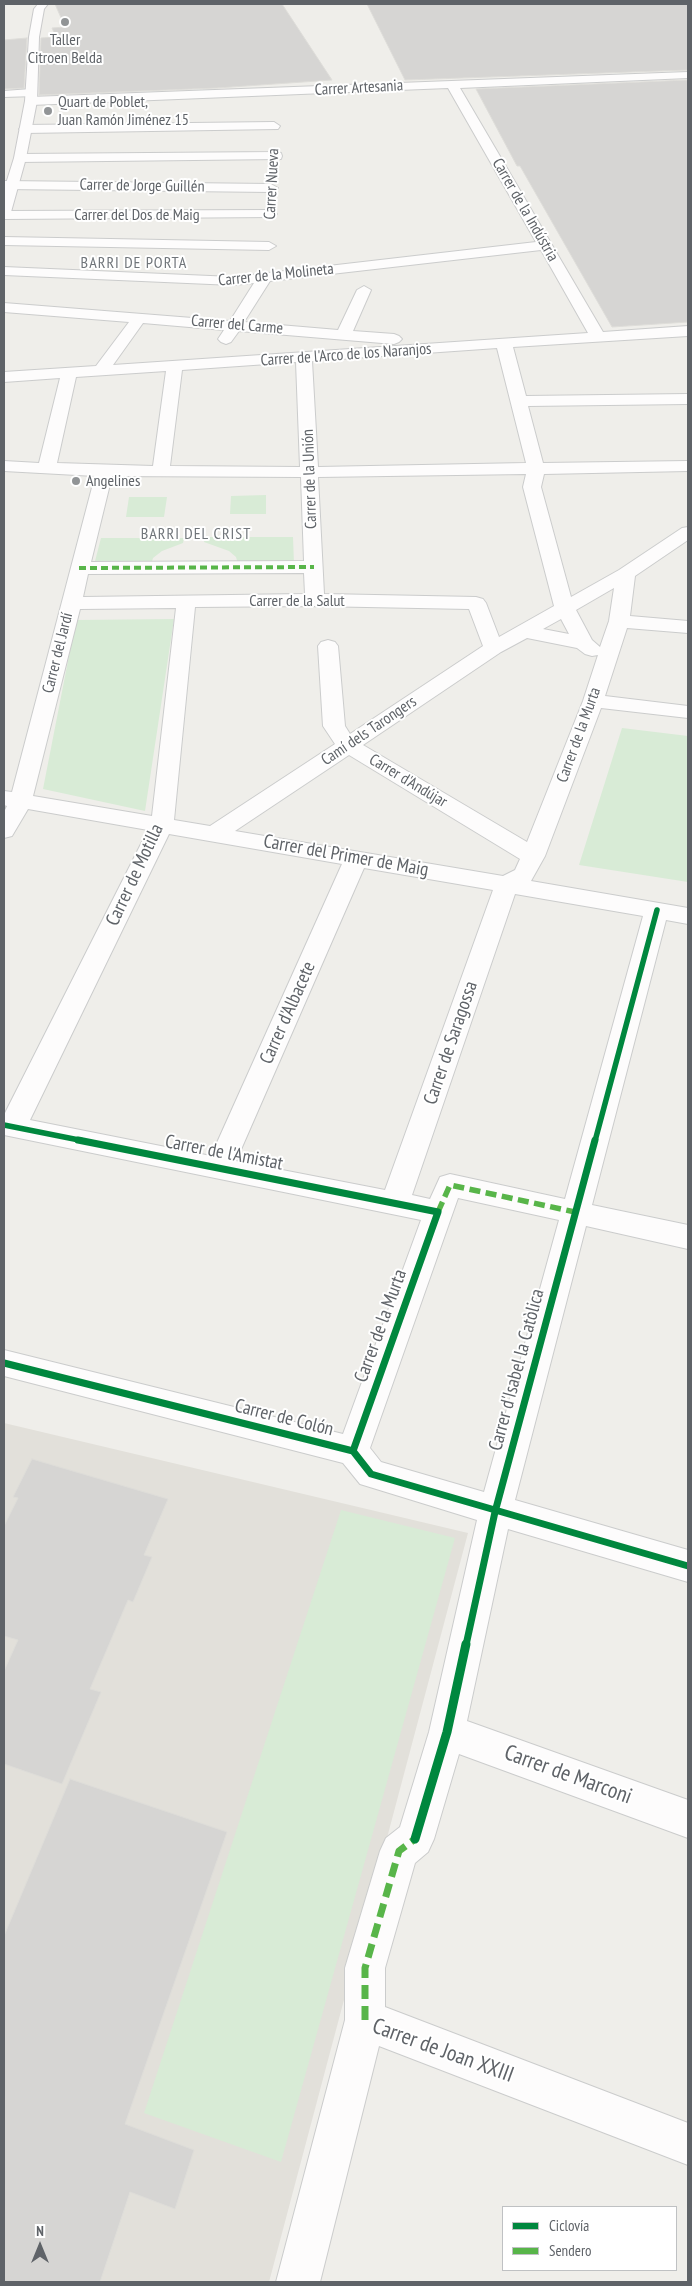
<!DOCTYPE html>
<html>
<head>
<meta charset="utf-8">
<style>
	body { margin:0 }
	#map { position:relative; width:692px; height:2286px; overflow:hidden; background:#efeeea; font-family:"PT Sans Narrow",sans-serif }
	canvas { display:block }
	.frame { position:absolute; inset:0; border:5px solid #5f6368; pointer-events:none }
	.legend { position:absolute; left:502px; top:2206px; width:175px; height:65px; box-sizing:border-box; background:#fff; border:1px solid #bfc1c3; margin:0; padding:6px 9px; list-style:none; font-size:15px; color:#5f6368 }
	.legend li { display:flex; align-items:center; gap:10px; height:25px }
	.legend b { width:25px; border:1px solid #bfc1c3 }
	.north { position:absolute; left:15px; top:2221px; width:50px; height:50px; -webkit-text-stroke:4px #fff; paint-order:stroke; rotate:0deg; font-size:14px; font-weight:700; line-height:20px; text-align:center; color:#5f6368 }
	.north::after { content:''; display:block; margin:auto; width:18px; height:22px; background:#5f6368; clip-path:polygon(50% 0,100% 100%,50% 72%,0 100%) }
</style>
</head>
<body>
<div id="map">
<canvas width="692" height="2286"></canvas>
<div class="frame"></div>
<ul class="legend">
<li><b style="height:6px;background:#00873e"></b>Ciclovía</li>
<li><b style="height:6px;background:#58b549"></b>Sendero</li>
</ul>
<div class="north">N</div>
</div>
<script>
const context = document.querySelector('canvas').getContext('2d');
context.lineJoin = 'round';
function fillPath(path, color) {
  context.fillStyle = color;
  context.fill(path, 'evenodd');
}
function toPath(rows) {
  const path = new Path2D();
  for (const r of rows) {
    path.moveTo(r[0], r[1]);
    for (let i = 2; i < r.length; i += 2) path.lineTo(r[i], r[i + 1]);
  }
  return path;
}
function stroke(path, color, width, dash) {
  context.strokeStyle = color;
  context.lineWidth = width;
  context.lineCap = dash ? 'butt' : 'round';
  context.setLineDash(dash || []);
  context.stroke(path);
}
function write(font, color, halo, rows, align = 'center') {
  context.font = font + ' "PT Sans Narrow",sans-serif';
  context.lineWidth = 4;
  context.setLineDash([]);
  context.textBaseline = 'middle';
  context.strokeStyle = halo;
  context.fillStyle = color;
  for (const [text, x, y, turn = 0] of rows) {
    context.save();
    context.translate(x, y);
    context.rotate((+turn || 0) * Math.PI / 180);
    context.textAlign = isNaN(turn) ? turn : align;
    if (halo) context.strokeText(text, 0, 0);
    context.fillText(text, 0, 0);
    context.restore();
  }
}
const education = toPath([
	[4,1423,468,1533,269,2282,4,2282]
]);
const green = toPath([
	[266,495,266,514,230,514,231,496],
	[129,497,167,497,164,517,126,517],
	[205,537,293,537,294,564,238,564,236,557,229,551,204,542],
	[101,538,184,538,183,543,162,551,153,558,151,565,94,565],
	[174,619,145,811,43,789,76,620],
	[622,728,688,736,688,882,579,865],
	[341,1510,455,1538,281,2162,144,2113]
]);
const building = toPath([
	[55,4,282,4,332,80,217,88,39,95,41,38,56,37,52,28,65,27,55,4],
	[367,4,688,4,688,70,405,80,367,4],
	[27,38,24,88,4,89,4,40,27,38],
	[688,80,688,322,612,327,520,166,517,166,476,89,688,80],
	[32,1459,168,1499,144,1555,152,1557,133,1602,128,1600,90,1689,101,1692,62,1784,4,1764,4,1671,18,1640,4,1636,4,1526,18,1498,13,1497,32,1459],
	[70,1779,227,1832,125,2124,194,2150,175,2209,130,2192,100,2282,4,2282,4,1936,70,1779]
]);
const street = toPath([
	[688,72,688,78,460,88,603,332,688,326,688,336,513,347,526,396,688,394,688,404,528,406,543,463,688,461,688,471,544,474,541,487,571,597,619,570,682,528,688,527,688,540,635,576,630,616,688,621,688,633,627,628,605,696,688,706,688,718,601,708,545,856,531,881,688,908,688,924,666,920,592,1205,688,1225,688,1249,586,1226,515,1500,688,1550,688,1582,508,1529,467,1721,688,1800,688,1838,459,1754,434,1839,428,1852,415,1863,385,1968,385,2007,688,2123,688,2165,379,2046,320,2282,276,2282,345,2020,345,1968,380,1851,386,1838,400,1827,429,1732,477,1520,360,1484,343,1463,4,1376,4,1350,343,1434,421,1220,4,1135,4,1115,148,830,28,809,12,836,4,838,4,812,7,806,4,805,4,791,12,792,95,476,4,471,4,461,39,463,60,378,4,382,4,372,96,366,129,322,4,312,4,303,230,321,254,283,233,285,4,275,4,267,233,277,536,242,448,88,31,105,25,101,31,97,688,72],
	[541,250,588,333,113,365,143,323,224,330,218,339,221,342,226,344,231,342,239,331,394,344,399,342,402,339,399,336,394,334,353,331,371,290,364,286,357,290,338,330,244,322,270,281,541,250],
	[497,348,526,463,318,467,312,361,497,348],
	[296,362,300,467,170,466,182,370,296,362],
	[166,371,153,466,57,463,76,377,166,371],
	[526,474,523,487,554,606,499,637,486,603,483,599,476,597,324,594,318,477,526,474],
	[112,476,301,477,304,561,91,562,112,476],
	[304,573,305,594,83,597,88,574,304,573],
	[614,588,609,621,600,647,592,640,576,610,614,588],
	[315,606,469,609,483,646,350,734,345,726,338,646,335,642,328,640,321,642,318,646,323,726,335,744,210,826,174,820,195,607,315,606],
	[176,608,152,816,33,796,80,609,176,608],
	[561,619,569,634,543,629,561,619],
	[527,638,577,648,585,654,592,656,598,655,583,701,527,842,363,745,501,652,527,638],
	[349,755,520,859,515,870,503,876,235,831,349,755],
	[169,834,342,864,211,1156,30,1120,169,834],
	[364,868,493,890,385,1190,236,1161,364,868],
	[515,894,643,916,565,1199,450,1174,440,1177,430,1199,412,1195,515,894],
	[458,1198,559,1220,484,1492,381,1462,370,1448,458,1198],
	[31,89,35,90,37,93,35,96,4,97,4,91,31,89],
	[274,122,280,126,278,129,25,133,19,129,25,125,274,122],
	[276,152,281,153,282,156,281,159,20,162,14,158,20,154,276,152],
	[4,181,271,184,278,188,271,192,4,189,4,181],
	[270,210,277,214,275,217,4,219,4,211,270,210],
	[4,237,269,242,276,246,269,250,4,245,4,237]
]);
const secondary = toPath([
	[38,4,48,4,44,9,39,37,37,101,26,158,11,212,4,216,4,190,14,158,25,101,29,37,34,9,38,4]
]);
const quietFar2 = toPath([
	[79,568,314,567]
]);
const quietFar1 = toPath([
	[438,1212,450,1185,575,1212]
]);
const quiet = toPath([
	[365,2020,365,1968,399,1851,415,1839]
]);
const cyclewayFar2 = toPath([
	[4,1125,84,1141],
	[595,1141,657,910]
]);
const cyclewayFar1 = toPath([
	[78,1140,438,1212,353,1451],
	[4,1363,353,1451,371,1474,688,1566],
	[466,1645,495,1512,595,1140]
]);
const cycleway = toPath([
	[415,1839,447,1732,466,1644]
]);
const markers = [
	[65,22,5,"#919496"],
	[48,111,5,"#919496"],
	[76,481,5,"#919496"]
];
const farPoinames = [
	["Taller",65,40,"center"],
	["Citroen Belda",65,58,"center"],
	["Quart de Poblet,",58,102],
	["Juan Ramón Jiménez 15",58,120],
	["Angelines",86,481]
];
const farStreetnames = [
	["Carrer Artesania",359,88,-3],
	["Carrer Nueva",272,184,-87],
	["Carrer de Jorge Guillén",142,186,1],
	["Carrer de la Indústria",525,210,60],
	["Carrer del Dos de Maig",137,215],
	["Carrer de la Molineta",276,275,-6],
	["Carrer del Carme",237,325,5],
	["Carrer de l'Arco de los Naranjos",346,355,-4],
	["Carrer de la Unión",310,479,-92],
	["Carrer de la Salut",297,601],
	["Carrer del Jardí",58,653,-76],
	["Camí dels Tarongers",369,731,-34],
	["Carrer de la Murta",579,735,-70],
	["Carrer d'Andújar",408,781,31]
];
const farNeighbourhoodnames = [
	["BARRI DE PORTA",134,263],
	["BARRI DEL CRIST",196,534]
];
const streetNames = [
	["Carrer del Primer de Maig",346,856,10],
	["Carrer de Motilla",135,875,-65],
	["Carrer d'Albacete",288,1013,-66],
	["Carrer de Saragossa",451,1043,-71],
	["Carrer de l'Amistat",224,1153,11],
	["Carrer de la Murta",381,1326,-70],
	["Carrer d'Isabel la Catòlica",517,1370,-75],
	["Carrer de Colón",284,1418,14]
];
const nearStreetnames = [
	["Carrer de Marconi",568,1775,20],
	["Carrer de Joan XXIII",443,2051,20]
];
fillPath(education, '#e2e0da');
fillPath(green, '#d8ebd6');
fillPath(building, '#d6d5d3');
stroke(building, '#deddd9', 1);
stroke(street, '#cbcccc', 2);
stroke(secondary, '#cacacb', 2);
fillPath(street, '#fdfcfc');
fillPath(secondary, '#fdfcfc');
stroke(quietFar2, '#58b549', 4, [7, 4]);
stroke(quietFar1, '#58b549', 5.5, [11, 5.5]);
stroke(quiet, '#58b549', 7, [14, 7]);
stroke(cyclewayFar2, '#00873e', 5.5);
stroke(cyclewayFar1, '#00873e', 7);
stroke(cycleway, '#00873e', 9);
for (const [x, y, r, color] of markers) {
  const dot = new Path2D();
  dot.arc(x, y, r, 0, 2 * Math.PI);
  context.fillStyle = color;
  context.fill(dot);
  stroke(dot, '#fff', 2);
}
write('16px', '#5f6368', '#fff', farPoinames, 'left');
write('16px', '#5f6368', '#fff', farStreetnames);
context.letterSpacing = '1px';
write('16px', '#70757a', '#fff', farNeighbourhoodnames);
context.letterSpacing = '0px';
write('19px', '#5f6368', '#fff', streetNames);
write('22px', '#5f6368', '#fff', nearStreetnames);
</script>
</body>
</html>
